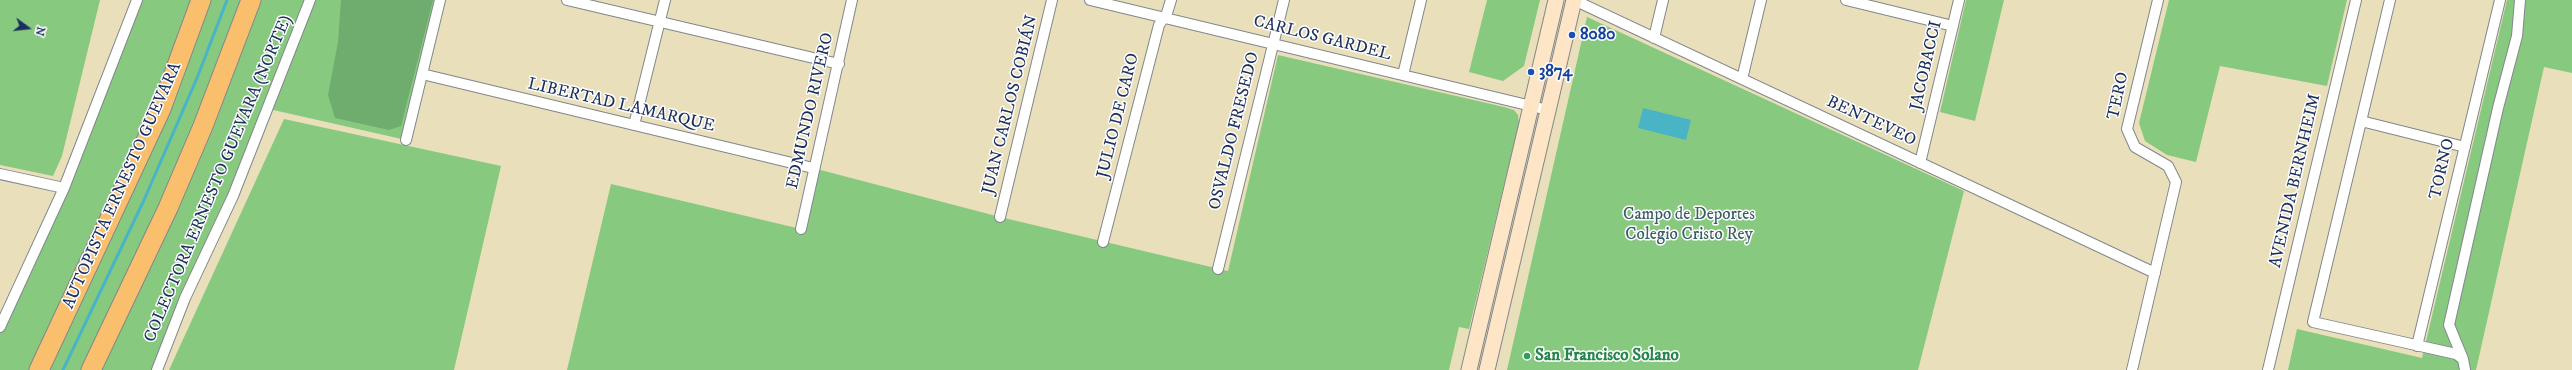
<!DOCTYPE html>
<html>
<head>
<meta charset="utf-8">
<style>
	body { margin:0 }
	#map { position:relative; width:2572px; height:370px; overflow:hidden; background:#e9dfbb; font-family:"IM FELL DW Pica",serif }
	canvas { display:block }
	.north { position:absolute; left:8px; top:8px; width:40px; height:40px; -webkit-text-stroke:3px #fff; paint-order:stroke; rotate:105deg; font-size:11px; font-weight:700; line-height:16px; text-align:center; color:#1b2f5e }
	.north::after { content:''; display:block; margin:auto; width:14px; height:18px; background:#1b2f5e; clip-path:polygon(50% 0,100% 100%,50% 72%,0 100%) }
</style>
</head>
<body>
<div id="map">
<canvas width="2572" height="370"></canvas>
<div class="north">N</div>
</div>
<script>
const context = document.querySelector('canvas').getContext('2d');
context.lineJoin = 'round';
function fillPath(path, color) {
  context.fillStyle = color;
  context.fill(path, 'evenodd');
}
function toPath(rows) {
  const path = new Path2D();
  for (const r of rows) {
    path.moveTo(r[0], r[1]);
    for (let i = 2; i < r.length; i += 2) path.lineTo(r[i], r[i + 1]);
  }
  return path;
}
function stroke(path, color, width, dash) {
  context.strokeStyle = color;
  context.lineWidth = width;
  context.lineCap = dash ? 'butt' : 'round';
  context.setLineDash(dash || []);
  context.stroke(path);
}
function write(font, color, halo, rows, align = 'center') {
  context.font = font + ' "IM FELL DW Pica",serif';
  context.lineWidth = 3;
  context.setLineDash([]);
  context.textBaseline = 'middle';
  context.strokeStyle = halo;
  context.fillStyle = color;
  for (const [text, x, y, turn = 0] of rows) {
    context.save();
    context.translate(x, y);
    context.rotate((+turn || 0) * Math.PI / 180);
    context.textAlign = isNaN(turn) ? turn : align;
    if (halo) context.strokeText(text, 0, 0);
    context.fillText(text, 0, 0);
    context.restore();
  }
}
const green = toPath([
	[0,0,100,0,62,156,53,176,0,165],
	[137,0,440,0,406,140,269,109,157,370,0,370,0,327,64,188],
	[1487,0,1540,0,1524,66,1503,81,1469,72],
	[1966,0,2004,0,1975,121,1940,112],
	[2169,0,2347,0,2327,86,2220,66,2196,162,2167,155,2145,141,2139,123],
	[2507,0,2572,0,2572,73,2544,67,2476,370,2288,370,2297,329,2422,358],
	[1587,17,1964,191,1918,370,1507,370],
	[1278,55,1504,107,1514,110,1518,115,1519,123,1469,329,1459,327,1449,370,567,370,611,184,801,229,813,168,1000,217,1228,271],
	[284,119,501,166,454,370,169,370]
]);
const forest = toPath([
	[341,0,433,0,401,126,389,130,335,118,328,95,338,42]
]);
const water = toPath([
	[1643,108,1691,120,1686,140,1638,128]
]);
const stream = toPath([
	[63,370,144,200,197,78,227,0]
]);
const minor = toPath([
	[567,0,839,64],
	[1090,0,1548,110],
	[1574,0,2155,273],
	[1846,0,1953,26],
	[2390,0,2313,322,2456,354,2463,359,2465,370],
	[1654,38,1663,0],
	[422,74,813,168],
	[1403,75,1421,0],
	[1742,79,1761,0],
	[2361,121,2465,147],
	[634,125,665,0],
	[406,140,440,0],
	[1920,163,1959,0],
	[0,174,64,188],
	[1000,217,1052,0],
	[801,229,852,0],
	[1103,242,1159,25,1167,13,1171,0],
	[1218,269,1284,0],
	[0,327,64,188,137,0],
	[2417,346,2500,0],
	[2463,359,2449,325,2498,108,2517,36,2520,0],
	[157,370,185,298,233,196,310,0],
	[2132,370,2176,182,2168,166,2135,147,2127,129,2158,0],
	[2268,370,2356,0]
]);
const secondary = toPath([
	[1469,370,1556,0],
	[1487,370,1574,0]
]);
const motorway = toPath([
	[39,370,161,109,201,0],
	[91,370,168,208,203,126,251,0]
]);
const markers = [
	[1572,35,4,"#1a4fb4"],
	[1531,72,4,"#1a4fb4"],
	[1527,356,4,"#2e9e5b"]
];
const transitNames = [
	["8080",1580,35],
	["3874",1539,72]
];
const streetNames = [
	["CARLOS GARDEL",1322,39,14],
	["JACOBACCI",1927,66,-77],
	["TERO",2119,96,-78],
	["JUAN CARLOS COBIÁN",1011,105,-76],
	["LIBERTAD LAMARQUE",621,106,13],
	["EDMUNDO RIVERO",811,111,-77],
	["JULIO DE CARO",1119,116,-76],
	["BENTEVEO",1871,122,25],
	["OSVALDO FRESEDO",1235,131,-76],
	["TORNO",2443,169,-77],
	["COLECTORA ERNESTO GUEVARA (NORTE)",219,179,-67],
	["AVENIDA BERNHEIM",2296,181,-77],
	["AUTOPISTA ERNESTO GUEVARA",123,186,-66]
];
const parkNames = [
	["Campo de Deportes",1689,215],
	["Colegio Cristo Rey",1689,235]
];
const leisureNames = [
	["San Francisco Solano",1535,356]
];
fillPath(green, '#88c980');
fillPath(forest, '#6ead6e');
fillPath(water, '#49b4c6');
stroke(stream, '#49b4c6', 3);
stroke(minor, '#82878c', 12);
stroke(secondary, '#82878c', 17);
stroke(motorway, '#82878c', 21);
stroke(minor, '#fff', 10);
stroke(secondary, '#fde5c5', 15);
stroke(motorway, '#f9bf6d', 19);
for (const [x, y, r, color] of markers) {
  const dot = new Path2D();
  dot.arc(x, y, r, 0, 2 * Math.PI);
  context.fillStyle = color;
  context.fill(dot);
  stroke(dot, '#fff', 1.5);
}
write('bold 17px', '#164399', '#fff', transitNames, 'left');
write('17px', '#1b2f5e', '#fff', streetNames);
write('17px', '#3c5d68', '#fff', parkNames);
write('bold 17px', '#27864d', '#fff', leisureNames, 'left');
</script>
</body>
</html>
